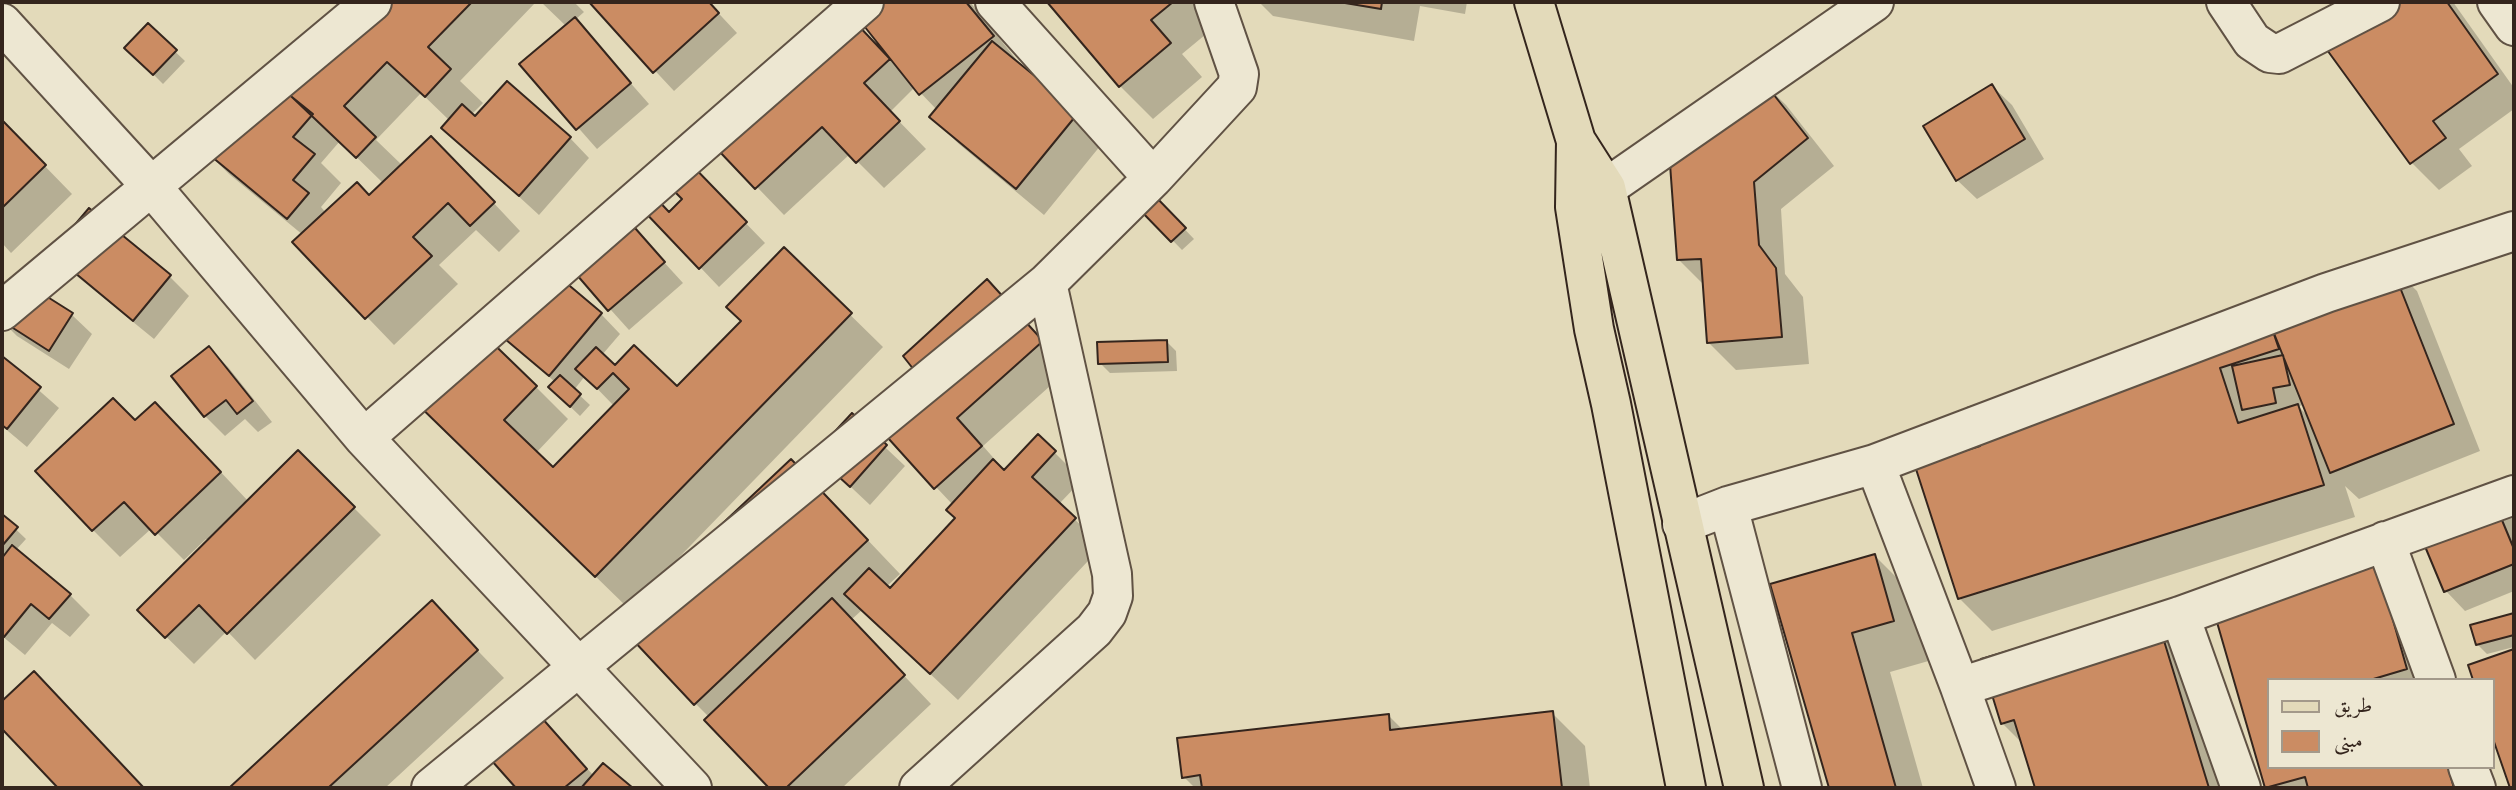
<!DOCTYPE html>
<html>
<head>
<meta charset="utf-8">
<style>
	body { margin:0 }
	#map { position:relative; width:2516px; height:790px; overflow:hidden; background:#e3daba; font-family:"Gentium Book Plus",Amiri,serif }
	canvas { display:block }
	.frame { position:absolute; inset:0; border:4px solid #34251d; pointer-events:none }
	.legend { position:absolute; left:2267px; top:678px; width:228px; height:91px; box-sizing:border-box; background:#ede7d2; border:2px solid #a3998a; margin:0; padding:9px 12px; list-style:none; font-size:21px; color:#34251d }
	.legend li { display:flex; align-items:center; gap:14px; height:35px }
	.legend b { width:35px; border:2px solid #a3998a }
</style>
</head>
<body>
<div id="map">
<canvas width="2516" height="790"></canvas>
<div class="frame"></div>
<ul class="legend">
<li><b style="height:9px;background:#e3daba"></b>طريق</li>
<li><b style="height:19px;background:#cb8c63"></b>مبنى</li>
</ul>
</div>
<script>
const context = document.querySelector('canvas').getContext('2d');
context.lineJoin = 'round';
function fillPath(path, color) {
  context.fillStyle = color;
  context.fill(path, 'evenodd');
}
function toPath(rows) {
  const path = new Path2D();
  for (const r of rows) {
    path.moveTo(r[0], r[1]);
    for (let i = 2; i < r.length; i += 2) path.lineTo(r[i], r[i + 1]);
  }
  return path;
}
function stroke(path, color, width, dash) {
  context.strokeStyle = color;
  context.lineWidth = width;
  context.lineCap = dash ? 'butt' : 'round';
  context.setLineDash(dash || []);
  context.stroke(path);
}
const shadow = toPath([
	[349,2,536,2,460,81,483,103,471,115,475,118,570,138,589,158,539,215,444,128,450,121,421,93,376,140,403,166,459,166,520,231,499,252,476,230,439,265,458,284,394,345,295,242,303,235,229,174,202,147,303,111],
	[340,141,384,184,370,198,326,213,321,207,341,183,321,163],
	[541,2,574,2,584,12,575,20,649,104,597,149,522,64,566,26],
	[591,2,708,2,737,33,674,91],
	[847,2,970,2,1020,64,1105,140,1044,215,959,144,931,117,937,110,915,87,890,112,926,149,884,188,850,154,784,215,704,132,838,7,885,53,887,52],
	[1049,2,1197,2,1217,25,1182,54,1202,77,1153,119,1120,86],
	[1259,2,1467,2,1465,14,1420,6,1414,41,1273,16],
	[2382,2,2453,2,2514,88,2514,109,2459,149,2472,166,2439,190,2412,163],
	[148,26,185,61,163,84,127,48],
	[1758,78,1786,105,1834,166,1781,209,1785,274,1803,297,1809,364,1736,370,1708,342,1704,285,1679,260],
	[1992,86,2012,105,2044,159,1977,199,1957,180],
	[2,122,72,194,11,253,2,243],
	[705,181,765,243,719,287,700,267,669,214],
	[1154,197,1194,239,1182,250,1142,209],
	[89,210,170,277,189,296,154,339,73,273],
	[620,214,683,283,629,330,566,260],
	[784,250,883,347,629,609,441,426,536,387,568,419,536,453,553,469,614,406,585,376,574,390,590,405,580,416,560,397,555,382,488,323,601,314,620,334,602,355,615,367,677,389,743,321],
	[2389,264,2417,291,2480,451,2359,499,2345,486,2355,517,1992,631,1959,598,1982,447],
	[2305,405,2311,419,2298,406],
	[1015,309,1069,369,983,446,1005,471,1054,452,1082,480,1059,504,1102,546,958,700,862,610,851,620,931,704,842,788,772,788,707,720,710,718,695,703,824,494,900,574,886,587,890,591,957,519,953,505,872,419],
	[72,315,92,334,69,369,17,336,2,321],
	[1166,341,1176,351,1177,371,1110,373,1100,363],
	[209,348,228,367,272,422,258,432,245,419,225,436,205,416,173,376],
	[2,358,59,408,27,447,2,426],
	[852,416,905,466,870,505,836,473],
	[135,422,182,431,249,502,298,452,381,535,255,660,227,631,194,664,139,610,209,541,206,539,184,560,152,528,120,557,93,530],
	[2514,478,2514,591,2465,611,2446,591],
	[2,516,26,539,16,550,70,595,90,615,70,637,52,623,25,655,2,636],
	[1875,556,1914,595,1932,660,1890,672,1923,788,1830,788,1772,585],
	[2374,559,2433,680,2269,680,2269,767,2446,767,2452,788,2268,788,2214,606],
	[432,603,504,678,385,788,231,788],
	[2153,609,2186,642,2230,788,2037,788,2023,744,2002,723],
	[2514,615,2514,647,2487,654,2477,644,2472,626],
	[2514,651,2514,788,2512,788,2493,733,2493,680,2470,666],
	[33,674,61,701,143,788,61,788,2,726,2,703],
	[526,702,594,776,603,766,630,788,518,788,479,743],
	[1552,713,1585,746,1590,788,1195,788,1184,777,1388,715,1403,730]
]);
const building = toPath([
	[347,2,472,2,428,47,451,69,425,97,387,62,344,106,376,137,356,158,273,79,347,2],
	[589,2,709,2,719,13,653,73,589,2],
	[845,2,966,2,994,36,919,95,845,2],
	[1047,2,1173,2,1151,20,1171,43,1119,87,1047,2],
	[1339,2,1382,2,1381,9,1339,2],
	[2379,2,2447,2,2498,74,2433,121,2446,138,2410,164,2322,43,2379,2],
	[838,4,890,59,864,83,900,121,856,163,822,127,755,189,701,132,838,4],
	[575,17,631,83,576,130,519,64,575,17],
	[148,23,177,50,153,75,124,48,148,23],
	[992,41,1079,112,1016,189,929,117,992,41],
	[261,72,313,114,293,137,315,154,293,180,309,193,287,219,200,147,261,72],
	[1759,76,1808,138,1754,182,1759,245,1776,268,1782,337,1707,343,1701,259,1677,260,1670,164,1759,76],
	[507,81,571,137,519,196,441,128,462,104,475,116,507,81],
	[1992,84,2025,139,1956,181,1923,126,1992,84],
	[2,120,46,165,2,208,2,120],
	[431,136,495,202,470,226,448,203,413,237,432,256,365,319,292,242,357,182,369,195,431,136],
	[686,159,747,222,699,269,640,207,653,195,669,212,682,199,663,180,686,159],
	[1154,195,1186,228,1171,242,1139,209,1154,195],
	[89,208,171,275,133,321,51,253,89,208],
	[620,211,665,262,608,311,564,260,620,211],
	[784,247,852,313,595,577,406,393,473,324,537,386,504,420,553,467,629,389,613,373,597,389,575,369,596,347,615,365,634,345,677,386,741,321,726,307,784,247],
	[539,260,602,313,549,376,486,323,539,260],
	[2390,262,2454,424,2330,473,2265,311,2390,262],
	[19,279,73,313,49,351,2,321,19,279],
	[987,279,1043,341,957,418,982,446,934,489,870,418,918,375,903,356,987,279],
	[2267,314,2279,349,2220,368,2238,423,2298,404,2324,485,1958,599,1915,466,1980,446,1967,408,2267,314],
	[1167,340,1168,362,1098,364,1097,342,1167,340],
	[209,346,253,401,237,414,226,400,204,417,171,376,209,346],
	[2283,355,2290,385,2273,388,2276,403,2242,410,2232,366,2283,355],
	[2,356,41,387,7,429,2,425,2,356],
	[560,375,581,394,570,407,548,387,560,375],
	[113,398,135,420,155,402,221,472,155,535,124,502,92,531,35,471,113,398],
	[852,413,887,445,850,487,814,454,852,413],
	[1038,434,1056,451,1032,477,1076,518,930,674,844,594,869,568,890,588,955,518,946,510,993,459,1004,470,1038,434],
	[298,450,355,507,227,634,199,605,165,638,137,610,298,450],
	[791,459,868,540,694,705,617,623,791,459],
	[2489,489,2514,549,2514,564,2444,592,2414,520,2489,489],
	[2,514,18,527,2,546,2,514],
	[12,545,71,594,49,619,31,604,4,637,2,635,2,558,12,545],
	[1875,554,1894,621,1852,633,1896,788,1829,788,1770,584,1875,554],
	[2375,557,2407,669,2370,680,2269,680,2269,767,2448,767,2454,788,2308,788,2305,777,2265,788,2212,605,2375,557],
	[832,598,905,675,786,788,769,788,704,720,832,598],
	[432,600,478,650,328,788,229,788,432,600],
	[2154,608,2209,788,2035,788,2014,720,2001,724,1981,659,2154,608],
	[2514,613,2514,635,2476,645,2470,625,2514,613],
	[2514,649,2514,788,2510,788,2493,739,2493,680,2473,680,2468,665,2514,649],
	[34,671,144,788,58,788,2,729,2,701,34,671],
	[526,700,587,769,564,788,516,788,476,743,526,700],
	[1553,711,1562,788,1202,788,1200,775,1182,778,1177,738,1389,714,1390,730,1553,711],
	[603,763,633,788,581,788,603,763]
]);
const minor = toPath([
	[995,2,1153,178],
	[2226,2,2252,41,2270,53,2279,54,2380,2],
	[2497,2,2514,26],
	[2,23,152,187,364,438,692,788],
	[1606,188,1874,2],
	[2,311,372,2],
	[364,438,864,2],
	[1875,464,1960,687,2180,616,2514,495],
	[1728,506,1802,788],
	[1682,524,1728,506,1875,464,2326,293,2514,231],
	[2385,541,2436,680],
	[2180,616,2241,788],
	[1960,687,1996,788],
	[2468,767,2476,788],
	[431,788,1047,283,1153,178,1237,87,1239,74,1214,2],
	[919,788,1094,630,1107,613,1113,596,1112,574,1047,283]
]);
const major = toPath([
	[1534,2,1576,141,1606,188,1744,788],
	[1576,141,1575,207,1594,329,1611,404,1686,788]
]);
fillPath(shadow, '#0003');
fillPath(building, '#cb8c63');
stroke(building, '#34251d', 2);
stroke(minor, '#605244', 42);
stroke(major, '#34251d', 42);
stroke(minor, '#ede7d2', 38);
stroke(major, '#e3daba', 38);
</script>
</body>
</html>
